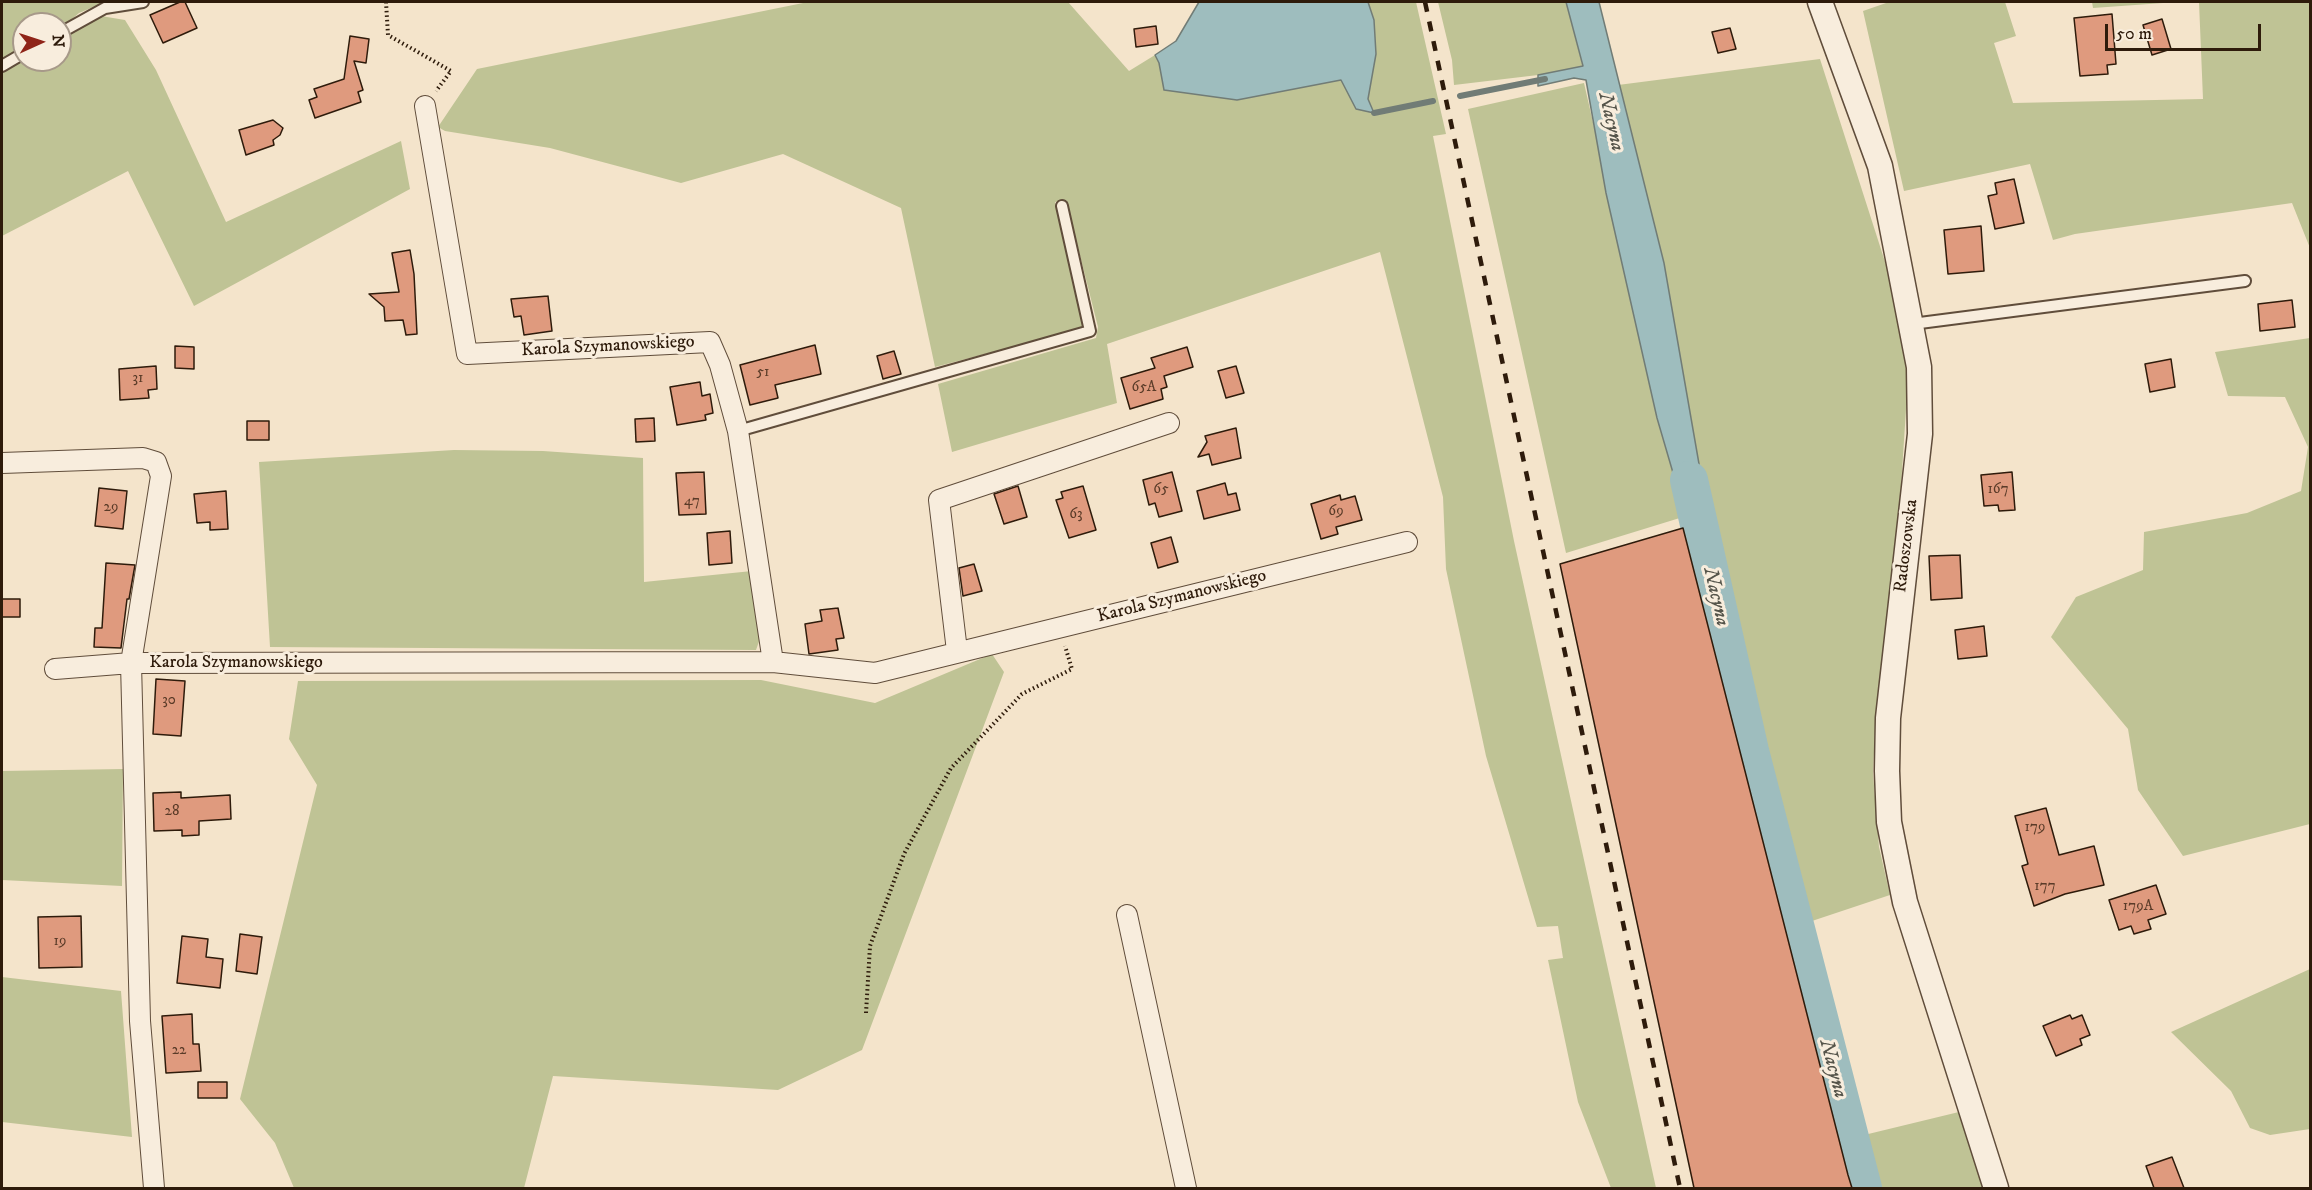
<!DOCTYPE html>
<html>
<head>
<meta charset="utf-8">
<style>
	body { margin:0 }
	#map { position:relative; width:2312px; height:1190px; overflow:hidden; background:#f4e4cb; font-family:"IM FELL DW Pica",serif }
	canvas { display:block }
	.frame { position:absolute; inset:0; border:3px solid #2e1b0b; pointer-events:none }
	.north { position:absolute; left:12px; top:12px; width:60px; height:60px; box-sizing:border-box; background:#f8eddd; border:2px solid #a79989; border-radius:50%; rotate:87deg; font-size:16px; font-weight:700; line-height:24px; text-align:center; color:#2e1b0b }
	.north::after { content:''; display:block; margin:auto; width:21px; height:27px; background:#8f2418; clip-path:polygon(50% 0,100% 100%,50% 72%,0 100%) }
	.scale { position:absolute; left:2105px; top:24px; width:156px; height:27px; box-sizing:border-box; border:3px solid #2e1b0b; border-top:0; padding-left:8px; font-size:18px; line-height:21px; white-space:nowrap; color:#2e1b0b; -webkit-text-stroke:4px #f8eddd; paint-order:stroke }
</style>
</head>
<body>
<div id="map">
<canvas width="2312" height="1190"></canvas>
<div class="frame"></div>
<div class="north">N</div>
<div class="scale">50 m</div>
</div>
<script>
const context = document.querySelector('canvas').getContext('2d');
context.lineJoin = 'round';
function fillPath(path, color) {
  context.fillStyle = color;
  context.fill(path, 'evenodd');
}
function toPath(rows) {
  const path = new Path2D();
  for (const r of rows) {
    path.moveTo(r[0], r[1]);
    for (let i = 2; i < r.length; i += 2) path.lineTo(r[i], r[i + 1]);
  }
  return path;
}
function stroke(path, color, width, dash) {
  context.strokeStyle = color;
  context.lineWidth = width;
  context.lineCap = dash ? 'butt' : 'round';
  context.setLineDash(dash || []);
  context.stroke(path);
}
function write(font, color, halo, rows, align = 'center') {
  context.font = font + ' "IM FELL DW Pica",serif';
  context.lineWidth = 6;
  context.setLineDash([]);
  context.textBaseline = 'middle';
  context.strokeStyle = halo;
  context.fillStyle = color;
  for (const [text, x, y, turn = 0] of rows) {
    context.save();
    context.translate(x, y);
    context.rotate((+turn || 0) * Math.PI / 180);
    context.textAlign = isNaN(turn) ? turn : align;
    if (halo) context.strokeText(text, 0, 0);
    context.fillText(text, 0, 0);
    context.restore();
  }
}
const green = toPath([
	[2,2,105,2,79,13,72,19,76,31,101,16,125,20,156,70,226,222,401,141,410,189,194,306,128,171,2,236],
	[24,24,60,24,60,60,24,60],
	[808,2,1068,2,1129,71,1155,55,1159,63,1237,100,1341,80,1374,112,1368,99,1376,54,1374,20,1368,2,1416,2,1446,134,1433,136,1514,541,1656,1188,1611,1188,1578,1102,1548,960,1563,958,1558,926,1537,927,1486,756,1446,569,1443,497,1380,252,1107,344,1117,403,952,452,938,384,1096,338,1098,327,1066,200,1055,202,1085,328,935,367,901,208,783,154,681,183,550,148,445,131,438,127,477,69],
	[1438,2,1566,2,1583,67,1538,75,1454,85,1452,60],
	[1889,2,2005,2,2016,36,1994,43,2013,103,2203,99,2199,2,2310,2,2310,248,2292,203,2075,234,2053,240,2030,164,1904,191,1863,11],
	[2092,2,2177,2,2093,8],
	[1820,59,1903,318,1908,379,1897,548,1876,711,1873,773,1879,847,1890,895,1803,924,1710,527,1664,263,1618,85],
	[1584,83,1683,517,1566,553,1468,109],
	[2310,338,2310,824,2183,856,2138,790,2128,729,2051,637,2076,597,2143,570,2144,532,2247,513,2301,491,2308,447,2285,397,2228,396,2215,352],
	[454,450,543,451,643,458,644,582,752,571,762,633,756,650,270,647,259,462],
	[992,654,1004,672,862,1050,778,1090,553,1076,524,1188,294,1188,275,1143,240,1099,317,785,289,739,298,681,761,680,875,703],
	[123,769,122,886,2,880,2,771],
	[2310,969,2310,1129,2270,1135,2250,1128,2231,1091,2171,1032],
	[2,977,121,991,132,1137,2,1122],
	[1963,1111,1988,1188,1873,1188,1860,1136]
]);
const water = toPath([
	[1199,2,1368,2,1374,20,1376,54,1368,99,1374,113,1356,109,1341,80,1237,100,1164,90,1159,63,1155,55,1176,41,1199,2],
	[1566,2,1599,2,1664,263,1710,527,1690,531,1657,418,1606,193,1586,80,1574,78,1538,86,1538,75,1583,66,1566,2]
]);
const stream = toPath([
	[1460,96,1545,79],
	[1374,113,1433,101]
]);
const river = toPath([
	[1689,480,1750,751,1863,1188]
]);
const building = toPath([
	[180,2,185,2,197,28,163,43,150,15,180,2],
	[2112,14,2116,64,2107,65,2108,74,2080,76,2074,18,2112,14],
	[2162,19,2171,49,2152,55,2143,25,2162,19],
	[1156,26,1158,44,1136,47,1134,29,1156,26],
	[1730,28,1736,49,1718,53,1712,32,1730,28],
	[350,36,369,39,366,63,354,61,363,90,358,92,361,102,315,118,309,100,317,97,314,89,344,79,350,36],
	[273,120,283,128,280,135,273,140,274,145,246,155,239,130,273,120],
	[2014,179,2024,223,1995,229,1988,196,1997,194,1995,183,2014,179],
	[1981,226,1984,271,1948,274,1944,230,1981,226],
	[410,250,414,274,417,334,406,335,403,320,385,321,384,307,369,294,399,292,392,253,410,250],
	[548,296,552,331,524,335,521,316,514,317,511,299,548,296],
	[2292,300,2295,327,2260,331,2258,304,2292,300],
	[815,345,821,374,775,385,778,398,750,405,740,365,815,345],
	[175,346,194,347,194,369,175,368,175,346],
	[1187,347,1193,367,1164,376,1167,387,1161,389,1163,399,1130,409,1121,378,1155,368,1151,358,1187,347],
	[894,351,901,374,883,379,877,356,894,351],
	[2171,359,2175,387,2150,392,2145,364,2171,359],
	[156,366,157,389,148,390,149,398,120,400,119,369,156,366],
	[1236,366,1244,393,1226,398,1218,371,1236,366],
	[700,382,702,396,710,394,713,413,705,415,706,420,677,425,670,387,700,382],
	[654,418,655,441,636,442,635,419,654,418],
	[247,421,269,421,269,440,247,440,247,421],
	[1236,428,1241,458,1212,465,1209,454,1198,457,1207,442,1205,436,1236,428],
	[704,472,706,514,679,515,676,473,704,472],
	[1172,472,1182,511,1159,517,1155,503,1149,505,1143,480,1172,472],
	[2012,472,2015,510,1999,511,1998,505,1984,506,1981,475,2012,472],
	[1225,483,1228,495,1236,493,1240,510,1204,519,1197,491,1225,483],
	[1018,486,1027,517,1004,524,994,494,1018,486],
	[1083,486,1096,530,1069,538,1056,500,1063,498,1061,492,1083,486],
	[99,488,127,491,123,529,95,526,99,488],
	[226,491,228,529,210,530,210,522,197,523,194,494,226,491],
	[1340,495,1341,500,1355,496,1362,520,1336,527,1338,534,1321,539,1311,504,1340,495],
	[1683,528,1848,1175,1852,1188,1694,1188,1560,564,1683,528],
	[730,531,732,563,709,565,707,533,730,531],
	[1171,537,1178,562,1158,568,1151,543,1171,537],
	[1960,555,1962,598,1931,600,1929,556,1960,555],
	[106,563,135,565,129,599,127,599,121,648,94,647,95,628,102,628,106,563],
	[974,564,982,591,963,596,959,568,974,564],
	[2,599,20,599,20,617,2,617,2,599],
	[838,608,844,638,836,639,838,650,809,654,805,624,822,621,820,610,838,608],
	[1984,626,1987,656,1958,659,1955,630,1984,626],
	[156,679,185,681,181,736,153,734,156,679],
	[181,792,181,798,230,795,231,819,199,821,199,835,182,836,182,830,154,831,153,793,181,792],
	[2046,808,2059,855,2094,846,2104,885,2065,894,2034,906,2022,866,2028,864,2015,816,2046,808],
	[2156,885,2166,914,2148,920,2151,929,2134,934,2131,926,2119,930,2109,900,2156,885],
	[81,916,82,967,39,968,38,917,81,916],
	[240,934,262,937,257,974,236,971,240,934],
	[182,936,208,939,206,957,223,959,220,988,177,983,182,936],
	[192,1014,193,1044,199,1044,201,1071,166,1073,162,1016,192,1014],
	[2070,1015,2072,1019,2082,1015,2090,1035,2080,1039,2082,1045,2056,1056,2043,1026,2070,1015],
	[198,1082,227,1082,227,1098,198,1098,198,1082],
	[2172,1157,2184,1188,2154,1188,2146,1166,2172,1157]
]);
const path = toPath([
	[386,2,388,35,451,71,436,91],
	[866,1013,870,946,904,854,951,768,1022,694,1072,669,1065,646]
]);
const service = toPath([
	[60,33,105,8,143,2],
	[2,66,24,53],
	[1912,324,2245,281],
	[738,431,1090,331,1062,206]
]);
const minor = toPath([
	[425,106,467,354,710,342,720,365,738,431,773,662],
	[2,463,143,458,156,462,161,476,131,663,140,1021,154,1188],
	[957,651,939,500,1169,423],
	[55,669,131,663,773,662,875,673,1407,542],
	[1127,915,1186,1188]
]);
const tertiary = toPath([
	[1820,2,1880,166,1919,367,1920,434,1888,718,1887,771,1889,822,1905,902,1996,1188]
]);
const rail = toPath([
	[1425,2,1680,1188]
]);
const numberNames = [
	["51",763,373],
	["31",138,379],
	["65A",1144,388],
	["65",1161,490],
	["167",1998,490],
	["47",692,502],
	["29",111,508],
	["69",1336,512],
	["63",1076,515],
	["30",169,701],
	["28",172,812],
	["179",2035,828],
	["177",2045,887],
	["179A",2138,907],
	["19",60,942],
	["22",179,1051]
];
const streetNames = [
	["Karola Szymanowskiego",608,347,-3],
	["Radoszowska",1907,546,-83],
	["Karola Szymanowskiego",1182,597,-14],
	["Karola Szymanowskiego",236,663]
];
const waterNames = [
	["Nacyna",1610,122,77],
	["Nacyna",1715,597,77],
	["Nacyna",1832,1069,75]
];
fillPath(green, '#bfc395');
fillPath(water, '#9ebdbe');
stroke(water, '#717c76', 1.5);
stroke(stream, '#717c76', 6);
stroke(river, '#9ebdbe', 38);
fillPath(building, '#df9a7e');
stroke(building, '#2e1b0b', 1.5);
stroke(service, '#604d3b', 14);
stroke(minor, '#604d3b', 22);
stroke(tertiary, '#604d3b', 27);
stroke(path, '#2e1b0b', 4, [1.5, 3]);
stroke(service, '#f8eddd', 10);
stroke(minor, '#f8eddd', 20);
stroke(tertiary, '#f8eddd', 24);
stroke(rail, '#2e1b0b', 4.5, [10, 10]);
write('15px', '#5a3b28', null, numberNames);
write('18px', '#2e1b0b', '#f8eddd', streetNames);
write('italic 20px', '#55544a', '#f8eddd', waterNames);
</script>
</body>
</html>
